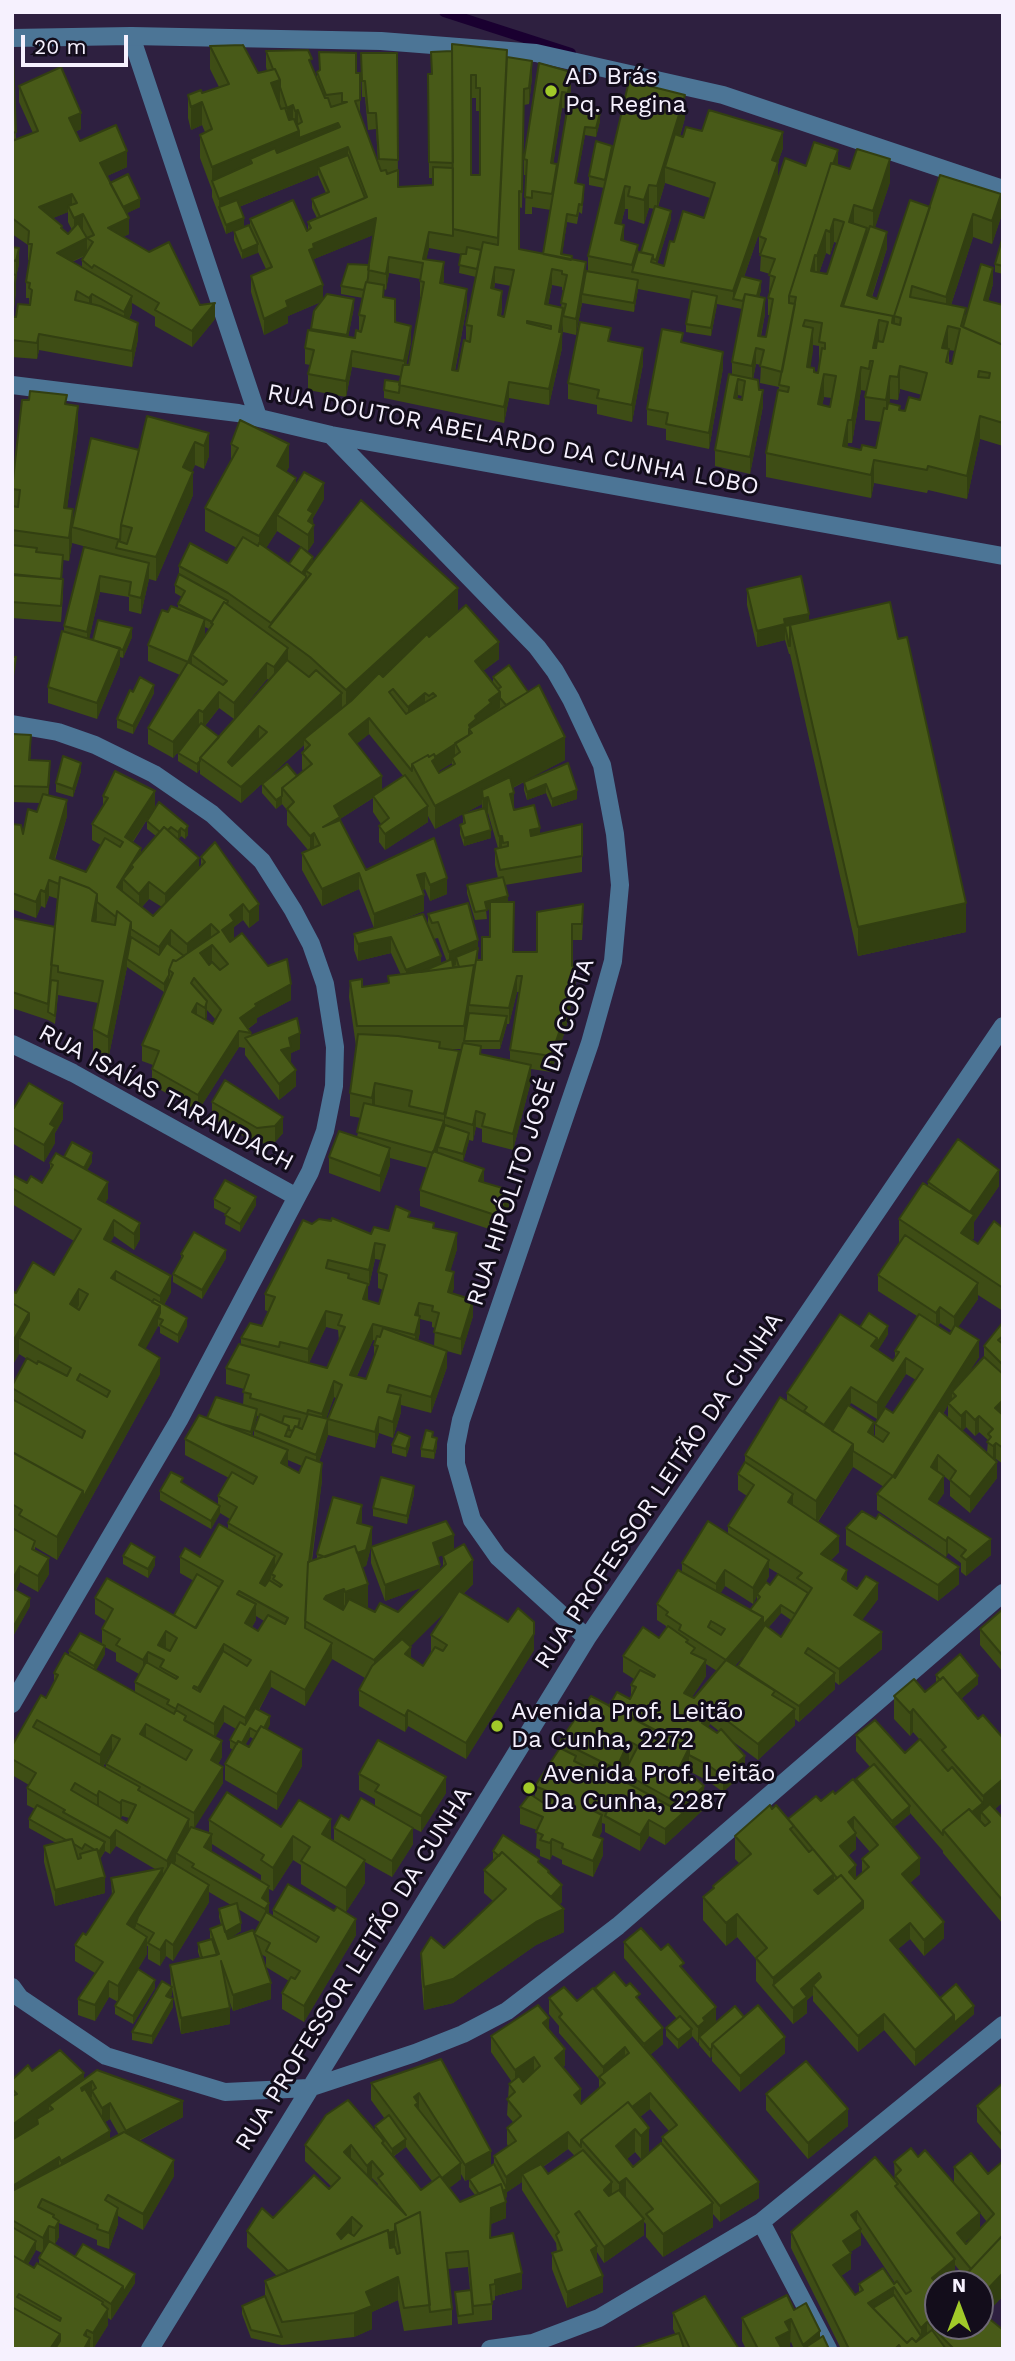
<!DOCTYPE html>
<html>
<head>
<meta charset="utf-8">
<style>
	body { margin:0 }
	#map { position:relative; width:1015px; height:2361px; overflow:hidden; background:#2e2040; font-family:"Work Sans",sans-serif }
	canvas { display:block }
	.frame { position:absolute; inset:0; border:14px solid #f6f1fe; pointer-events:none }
	.north { position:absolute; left:924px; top:2270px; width:70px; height:70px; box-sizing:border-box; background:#130d1b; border:2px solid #6e6876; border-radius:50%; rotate:0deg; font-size:19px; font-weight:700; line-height:28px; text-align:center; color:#f6f1fe }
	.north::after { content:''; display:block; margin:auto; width:24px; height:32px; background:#a1c929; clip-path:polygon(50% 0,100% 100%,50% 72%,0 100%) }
	.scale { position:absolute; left:21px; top:35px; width:107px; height:32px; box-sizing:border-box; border:4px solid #f6f1fe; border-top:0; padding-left:9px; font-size:21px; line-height:24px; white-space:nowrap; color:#f6f1fe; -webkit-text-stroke:5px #130d1b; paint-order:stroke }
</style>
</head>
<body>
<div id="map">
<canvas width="1015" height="2361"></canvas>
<div class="frame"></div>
<div class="north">N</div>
<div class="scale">20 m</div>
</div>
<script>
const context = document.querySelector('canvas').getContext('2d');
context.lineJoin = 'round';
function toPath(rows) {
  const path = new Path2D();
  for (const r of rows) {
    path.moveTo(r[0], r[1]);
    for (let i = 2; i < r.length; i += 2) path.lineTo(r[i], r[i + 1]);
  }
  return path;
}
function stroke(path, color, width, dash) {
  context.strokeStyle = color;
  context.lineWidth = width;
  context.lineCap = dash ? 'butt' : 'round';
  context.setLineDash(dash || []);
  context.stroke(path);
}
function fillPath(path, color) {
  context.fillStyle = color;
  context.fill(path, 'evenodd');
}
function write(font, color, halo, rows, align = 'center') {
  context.font = font + ' "Work Sans",sans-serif';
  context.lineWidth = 6;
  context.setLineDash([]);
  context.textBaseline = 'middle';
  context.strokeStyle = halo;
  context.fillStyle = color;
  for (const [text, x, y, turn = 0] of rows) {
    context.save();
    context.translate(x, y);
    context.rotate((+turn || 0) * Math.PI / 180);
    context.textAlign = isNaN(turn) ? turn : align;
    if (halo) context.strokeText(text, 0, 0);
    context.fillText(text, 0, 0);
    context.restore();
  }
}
const stream = toPath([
	[444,12,571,53]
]);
const minor = toPath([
	[131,36,258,417],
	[12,385,238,413,331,435,1003,556],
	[331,435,537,647,555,671,571,699,602,765,615,834,620,885,613,961,590,1043,461,1420,456,1445,456,1464,472,1520,498,1557,587,1638],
	[12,724,58,732,95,745,154,774,212,814,262,861,293,910,311,944,325,984,335,1047,334,1086,325,1131,310,1172,179,1420,12,1704],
	[12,1044,73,1073,295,1196],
	[12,1987,20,1998,106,2056,225,2092,309,2088,415,2053,463,2034,507,2011,618,1926,1003,1593],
	[761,2222,828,2349],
	[150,2349,587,1638,1003,1026],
	[490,2349,533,2343,599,2318,761,2222,1003,2025]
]);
const tertiary = toPath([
	[12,38,131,36,381,41,536,53,723,95,1003,189]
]);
const wall = toPath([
	[210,46,258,73,267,71,266,67,266,51,312,68,317,80,317,72,320,71,319,52,356,73,360,73,360,115,378,163,376,129,368,130,365,97,362,97,361,53,397,53,398,187,433,185,433,178,429,178,428,74,507,58,532,77,529,104,524,105,522,208,519,207,519,249,543,254,551,210,532,207,532,214,525,214,526,175,524,175,524,159,539,63,571,88,569,106,600,121,596,137,585,135,576,183,584,193,582,214,579,212,577,224,567,222,562,254,572,260,588,271,588,256,604,188,589,185,589,176,612,153,685,118,680,136,683,137,702,131,783,148,778,162,778,178,744,277,761,290,759,297,765,314,761,336,766,337,770,315,768,315,768,298,770,292,769,292,770,274,760,271,761,253,759,253,759,236,806,166,838,165,890,182,875,227,887,248,872,297,877,299,930,207,1001,217,992,244,973,237,951,305,966,315,993,284,988,301,1003,305,1003,446,980,439,967,499,928,490,927,493,874,483,871,498,766,477,766,453,779,387,760,383,761,365,756,364,753,379,759,390,763,406,750,474,715,466,715,450,732,374,732,362,742,309,717,304,711,336,686,332,686,324,690,299,638,289,634,312,582,303,576,335,563,332,563,324,562,333,562,348,549,405,509,398,504,423,384,398,384,390,400,382,401,376,352,367,346,397,308,390,308,374,310,365,305,364,305,348,311,331,314,311,321,302,288,316,288,323,264,335,251,292,251,276,266,269,258,252,242,259,234,240,234,231,250,228,250,219,307,231,308,230,308,222,317,218,312,208,312,199,326,193,318,175,239,207,244,226,226,234,212,197,212,190,200,158,200,135,205,132,202,125,191,130,188,118,188,95,202,93,219,87,210,69],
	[471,98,476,98,476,111,480,111,480,175,471,175],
	[562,108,567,109,557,172,553,164],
	[665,183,710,198,704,218,674,242,664,266,657,264,671,219,658,207],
	[649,208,655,209,641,252,638,252,624,241,621,224,625,209,628,209,628,219,644,224],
	[373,235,369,265,341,286,341,294,363,298,359,315,359,331,355,338,348,337,354,307,323,299,314,263,314,259],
	[834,242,837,243,827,274,819,273,826,253,830,255],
	[429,248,461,254,459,273,476,277,466,325,466,341,458,371,455,371,467,305,443,284,444,279,426,259],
	[389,273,420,279,420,297,422,297,409,365,406,365,411,342,395,322,384,297,384,289,386,290],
	[495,283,511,286,504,317,501,316,502,307,494,289],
	[552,285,562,287,562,290,564,291,561,307,548,305],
	[813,345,819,346,819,366,818,373,814,373,810,367],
	[949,350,955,351,952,364,949,363],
	[900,389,922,395,920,400,905,411,900,410,889,403,890,399,898,400],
	[861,390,866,391,865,397,865,420,881,422,876,448,861,450,847,447,848,443,852,443],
	[738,395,742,396,742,400,737,399],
	[824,397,831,398,830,407,822,405],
	[12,59,13,59,16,140,33,133,19,102,19,86,81,129,75,132,80,141,127,167,107,176,110,183,140,207,127,213,129,234,123,237,215,319,192,347,155,326,155,317,132,303,132,312,129,319,138,339,132,367,39,350,37,359,12,357,12,247,19,264,16,277,16,291,13,317,16,317,29,305,29,298,26,298,26,282,30,260,28,260,28,245,12,234],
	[68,212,68,222,72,230,68,234,53,218],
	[85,256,82,260,82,267,72,262],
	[1003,236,1003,274,995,272,995,264],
	[611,342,643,364,632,422,597,414,597,405,568,399,568,383],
	[723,368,709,449,666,440,666,429,647,425,647,409],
	[67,405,78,429,67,508,73,519,139,450,209,433,209,456,204,469,195,465,192,471,193,495,156,581,149,579,141,614,129,611,129,597,100,592,89,639,93,640,132,637,123,658,120,657,120,664,97,719,48,703,48,687,64,632,64,626,116,555,72,543,69,561,63,560,62,579,63,595,61,622,12,618,12,489],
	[231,444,289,467,286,472,296,485,324,499,313,518,314,542,308,551,277,531,266,548,289,564,313,563,458,611,499,659,483,671,493,683,493,677,565,760,524,781,568,763,577,799,552,807,546,793,527,800,524,790,524,782,513,788,514,810,540,834,582,824,582,872,505,885,508,902,513,952,537,952,537,912,583,920,582,940,572,940,572,966,576,982,566,1028,551,1072,531,1069,531,1081,513,1150,482,1142,482,1129,476,1127,473,1141,469,1140,463,1162,509,1206,501,1233,420,1206,420,1190,428,1168,390,1158,390,1165,380,1192,329,1173,329,1157,357,1137,361,1118,350,1116,350,1093,356,1046,349,997,350,981,362,987,388,983,388,976,401,975,391,953,358,961,354,950,354,934,374,928,359,889,322,906,302,870,302,853,308,850,287,825,287,810,282,804,276,809,262,793,262,784,297,776,303,771,302,769,302,753,304,751,304,745,241,803,200,774,200,769,197,773,178,761,178,753,182,747,173,758,148,744,148,728,180,675,148,661,148,645,168,612,178,609,178,604,182,597,175,593,175,585,179,574,179,566,227,563,237,548,205,531,205,508,231,461],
	[205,627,209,629,205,635],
	[267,679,269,680,234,719],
	[219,708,234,719,219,737,205,726],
	[369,734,404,777,382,790,356,744],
	[452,763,452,766,439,773,438,771],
	[373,798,373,812,381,824,379,826,379,842,385,850,428,822,428,816,435,829,463,814,463,824,460,825,460,834,464,846,491,838,487,814,488,813,498,848,495,849,495,865,498,878,467,885,467,893,475,920,487,919,486,910,490,909,490,937,482,960,478,960,478,956,428,914,428,926,396,922,424,911,423,890,425,889,430,901,447,894,434,838,366,870,340,819],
	[482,804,482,808,463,814],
	[438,938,447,962,441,964,433,939],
	[517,992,520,992,510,1050,510,1061,481,1055,481,1049,500,1049,507,1024,509,1024],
	[447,1049,461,1049,459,1057],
	[747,589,809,621,898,639,966,932,858,956,790,654,789,654,785,640,757,647,747,605],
	[133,692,154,693,133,734,117,728,117,719],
	[12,734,31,751,30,760,50,777,48,795,67,816,55,860,86,872,101,845,92,840,92,824,103,806,103,796,155,807,133,842,141,854,156,836,147,829,147,821,188,826,188,835,185,839,181,836,178,840,199,868,201,866,201,857,259,920,249,928,243,920,234,927,234,938,229,941,291,1000,257,1018,257,1022,248,1029,251,1033,251,1036,300,1049,291,1053,291,1063,296,1086,279,1100,245,1055,245,1048,239,1047,198,1111,152,1085,152,1069,153,1065,142,1061,142,1045,169,983,164,992,127,967,108,1060,93,1052,93,1029,98,1003,58,995,55,1024,48,1020,12,1008,12,918,55,927,58,899,49,896,45,908,41,906,36,918,12,909,12,824,23,834,37,812,40,803,12,802],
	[149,899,162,907,153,916,142,907],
	[212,961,220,970,209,965,208,964],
	[207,1010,216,1020,213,1024,206,1020],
	[81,771,73,797,56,792,56,783],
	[225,1080,283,1133,275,1142,257,1144,212,1118,212,1102],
	[12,1107,63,1119,55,1133,55,1143,44,1162,12,1143],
	[64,1157,92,1162,87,1170,108,1198,105,1203,140,1239,134,1250,114,1236,110,1243,171,1292,164,1305,187,1326,178,1343,160,1333,160,1327,158,1326,145,1349,160,1374,57,1560,35,1547,35,1550,49,1574,38,1592,20,1582,16,1590,30,1606,12,1638,12,1528,19,1532,19,1531,12,1527,12,1386,27,1359,19,1354,12,1366,12,1291,16,1293,54,1275,74,1241,12,1204,12,1179,27,1183,42,1183,50,1170,50,1163],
	[928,1182,999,1186,974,1222,974,1238,972,1240,978,1244,1003,1228,1003,1311,978,1295,978,1299,958,1327,979,1357,967,1375,984,1358,984,1346,1003,1322,1003,1464,996,1459,995,1460,997,1478,970,1513,950,1496,950,1481,938,1471,938,1472,944,1493,936,1504,991,1555,966,1576,961,1572,961,1563,948,1553,946,1557,877,1510,877,1494,884,1487,853,1467,818,1522,839,1552,831,1560,847,1582,878,1599,862,1620,882,1649,839,1685,835,1682,835,1689,799,1722,795,1719,795,1725,758,1760,728,1738,745,1772,723,1792,708,1781,689,1771,687,1774,704,1809,665,1845,649,1836,640,1851,605,1832,605,1824,602,1823,602,1831,599,1837,603,1855,593,1877,562,1864,562,1860,552,1855,550,1860,540,1856,540,1850,536,1848,537,1830,520,1824,520,1807,535,1797,535,1786,560,1748,560,1741,609,1706,630,1699,631,1696,631,1685,634,1679,623,1672,623,1656,659,1638,666,1628,666,1626,657,1620,657,1604,682,1573,682,1563,728,1534,728,1526,747,1496,738,1490,738,1474,745,1462,745,1455,787,1401,787,1393,860,1327,888,1334,878,1350,893,1361,895,1357,895,1351,917,1316,878,1291,878,1275,899,1243,899,1219,928,1186],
	[940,1323,952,1331,950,1334,938,1326],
	[906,1374,916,1380,893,1413,875,1424,875,1437,849,1406,851,1403,877,1419],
	[948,1405,948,1418,943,1414],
	[966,1427,975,1436,979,1432,988,1440,987,1453,962,1431],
	[769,1568,797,1585,797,1586,770,1585,763,1587,769,1576],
	[725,1586,753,1604,757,1596,757,1601,750,1610,720,1594],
	[781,1613,791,1620,781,1637,768,1628],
	[746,1653,738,1666,738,1667,735,1666],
	[706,1664,717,1671,694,1698,692,1697,706,1676],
	[710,1724,719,1731,717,1733,708,1727],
	[214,1199,256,1205,240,1232,225,1224,226,1214,214,1208],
	[410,1217,434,1228,457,1249,450,1271,454,1288,452,1293,473,1316,461,1355,447,1351,447,1367,431,1413,401,1405,401,1412,393,1438,379,1433,375,1448,328,1435,328,1419,337,1399,334,1397,326,1419,328,1435,319,1462,322,1480,312,1561,317,1559,317,1554,362,1521,361,1524,372,1543,366,1566,362,1567,368,1607,366,1608,375,1612,398,1612,423,1587,385,1601,371,1563,371,1547,454,1549,473,1584,463,1594,534,1650,466,1759,408,1726,405,1732,359,1706,359,1690,365,1678,332,1659,305,1706,271,1687,259,1710,270,1724,267,1730,302,1766,277,1810,225,1780,225,1764,233,1750,230,1748,230,1740,236,1729,224,1722,215,1737,222,1757,218,1764,223,1783,194,1828,209,1833,209,1820,281,1827,331,1839,334,1841,334,1828,375,1806,375,1799,359,1790,359,1774,446,1793,421,1832,413,1828,413,1844,392,1877,365,1862,365,1883,346,1912,301,1884,301,1865,293,1860,273,1891,269,1889,269,1914,273,1916,273,1910,356,1935,304,2022,282,2009,282,1993,289,1981,266,1967,266,1957,261,1954,271,1999,233,2011,227,1995,230,2024,181,2034,172,1989,172,1995,170,1998,173,2007,152,2044,132,2040,132,2032,171,1986,170,1965,200,1958,198,1952,198,1943,210,1939,210,1929,221,1925,219,1917,219,1909,231,1905,209,1892,209,1902,173,1961,166,1956,160,1966,148,1959,148,1946,147,1946,147,1954,138,1969,155,1988,133,2024,115,2014,115,2006,118,2002,109,1997,95,2021,78,2015,78,1999,95,1973,75,1961,75,1945,86,1935,112,1896,111,1878,155,1869,116,1846,110,1854,105,1851,100,1859,105,1893,55,1906,44,1862,44,1846,56,1843,29,1828,29,1819,35,1809,27,1805,27,1788,29,1785,12,1775,12,1746,46,1698,54,1683,54,1673,69,1655,69,1651,102,1645,102,1629,106,1621,95,1614,95,1598,174,1615,194,1581,180,1573,180,1557,200,1557,228,1529,228,1523,230,1519,220,1513,211,1529,160,1500,160,1491,183,1483,218,1505,218,1496,229,1478,185,1455,185,1439,207,1418,243,1405,244,1389,226,1384,226,1368,241,1345,241,1338,262,1326,269,1312,265,1310,265,1294,312,1224,371,1234,389,1231],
	[375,1259,381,1260,378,1272,378,1288,383,1290,379,1304,368,1300,368,1286,369,1286],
	[420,1319,432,1322,432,1327,435,1328,434,1346,418,1341,420,1332],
	[326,1327,338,1330,339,1341,327,1368,309,1363],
	[373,1340,376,1341,374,1345,374,1356,366,1379,357,1376],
	[257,1416,259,1417,254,1430,254,1436,252,1436],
	[288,1460,302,1466,299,1473,288,1466],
	[447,1554,443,1556,443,1567,440,1570,437,1557],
	[448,1609,431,1635,431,1652,423,1666,411,1658,410,1646],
	[256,1616,264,1621,258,1631,252,1627,256,1620],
	[105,1647,116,1653,116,1661,139,1674,135,1682,135,1692,96,1670,105,1654],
	[250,1737,254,1739,249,1747,245,1745],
	[112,1751,113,1752,106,1764,106,1769,103,1767],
	[122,1816,129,1818,127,1823,120,1819],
	[212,1844,261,1875,261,1881,211,1851],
	[238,1909,260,1922,254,1934,228,1939,241,1931],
	[181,1254,226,1258,202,1299,173,1282,173,1274,181,1259],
	[433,1437,437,1446,434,1459,421,1457,421,1449],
	[392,1445,410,1445,406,1457,392,1453],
	[414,1494,407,1524,373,1516,373,1508],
	[846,1528,959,1584,938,1601,846,1545],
	[123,1556,155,1565,148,1578,123,1564],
	[1003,1609,1003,1672,980,1645,980,1629],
	[936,1675,978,1684,961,1699,978,1719,1003,1738,1003,1802,995,1809,1003,1818,1003,1924,943,1853,943,1851,910,1813,910,1814,894,1827,920,1874,910,1883,944,1938,924,1956,910,1939,898,1949,940,1998,974,2014,915,2066,884,2030,858,2052,813,2001,813,1995,807,2000,807,2013,793,2024,756,1981,756,1959,737,1937,726,1946,703,1920,703,1897,713,1889,713,1886,739,1863,735,1859,735,1836,772,1809,788,1820,856,1782,856,1779,870,1767,856,1751,856,1735,905,1753,920,1740,913,1732,910,1736,894,1719,894,1696,925,1692,936,1683],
	[856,1836,870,1852,862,1859,862,1873,856,1878,848,1856,856,1849],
	[493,1851,539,1864,549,1874,562,1902,559,1904,564,1932,536,1945,453,2003,424,2010,421,1976,421,1953,444,1948,493,1901,484,1893,484,1870,493,1862],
	[624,1942,661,1950,684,1970,716,2023,744,2017,785,2053,740,2092,712,2061,712,2056,710,2058,699,2045,699,2042,698,2043,692,2036,678,2049,666,2036,666,2028,677,2019,624,1958],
	[595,1988,640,2001,663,2044,650,2055,759,2198,720,2222,713,2214,713,2227,663,2257,646,2237,646,2224,644,2222,644,2235,604,2263,597,2252,596,2262,603,2292,567,2308,552,2269,552,2253,557,2252,556,2243,522,2190,522,2182,507,2192,507,2197,505,2198,506,2218,491,2224,491,2238,522,2289,495,2296,495,2300,492,2301,492,2320,458,2324,455,2292,470,2290,468,2267,448,2269,452,2309,452,2325,404,2331,398,2300,372,2312,372,2329,354,2337,282,2345,251,2338,242,2314,242,2306,265,2296,265,2281,277,2276,247,2247,247,2231,329,2189,331,2186,305,2161,305,2145,375,2131,375,2126,385,2119,371,2100,371,2083,441,2059,491,2166,494,2164,494,2156,508,2146,507,2144,507,2128,513,2122,507,2115,509,2084,512,2082,491,2052,491,2036,549,2030,565,2065,563,2067,581,2089,581,2104,599,2088,599,2079,559,2033,559,2026,549,2014,549,1998,577,2001,595,1991],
	[650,2109,669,2131,662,2137,662,2144,633,2167,627,2159,635,2152,641,2159,649,2152,640,2117],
	[406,2147,432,2181,421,2190,393,2157],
	[568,2149,575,2156,548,2174,543,2167],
	[461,2174,465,2181,469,2179,469,2187,475,2195,460,2202,449,2188,461,2179],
	[372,2178,378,2184,378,2186,371,2179],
	[97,2070,183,2117,139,2141,174,2176,143,2230,118,2216,118,2224,109,2249,97,2245,97,2240,59,2223,59,2237,55,2244,75,2257,135,2283,111,2320,108,2318,108,2325,93,2349,12,2349,12,2080,32,2071,84,2080],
	[110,2119,119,2135,110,2140,105,2122],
	[36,2250,42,2253,39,2258,39,2265,34,2268,28,2264],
	[1003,2083,1003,2152,977,2122,977,2106],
	[766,2094,848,2126,808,2159,766,2110],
	[918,2157,954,2183,954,2167,988,2174,1003,2161,1003,2296,985,2315,1001,2328,1001,2308,1003,2305,1003,2349,841,2349,791,2248,791,2232,895,2181,894,2162],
	[980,2213,987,2222,980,2229],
	[978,2231,966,2244,965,2242],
	[861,2232,895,2283,859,2284,859,2292,855,2295,841,2276,851,2269,850,2252,861,2245],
	[955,2265,964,2276,980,2284,980,2326,938,2326,938,2284,955,2275],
	[794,2310,829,2349,794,2349,791,2342,790,2343,790,2349,746,2349,742,2341,742,2318],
	[673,2313,739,2349,634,2349,676,2335,673,2329]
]);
const shadedWall = toPath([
	[532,61,532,77,529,104,529,88],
	[571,72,571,88,568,109,568,93],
	[280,80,280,104,271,107,271,83],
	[562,92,562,108,551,179,551,163],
	[685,95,685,118,670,169,665,167,665,183,657,209,657,186],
	[202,102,202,125,191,130,191,107],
	[293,105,293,121,287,124,287,108],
	[298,110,298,126,295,127,295,111],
	[81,113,81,129,69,134,69,118],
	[600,113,600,121,596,137,596,128],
	[338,123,338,139,250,159,250,175,212,181,212,190,212,167,299,131],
	[585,127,585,135,575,191,575,183],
	[783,132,783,148,778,162,778,178,736,300,733,299,733,291,772,160],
	[348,147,348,163,318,167,318,175,221,214,219,207,219,215,219,199],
	[838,150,838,166,796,297],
	[127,151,127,167,100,179,100,163],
	[890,159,890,182,873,234,873,211],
	[649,185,649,208,644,224,644,200],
	[625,186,625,209,615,246,615,223],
	[72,194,72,210,68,206,68,212,39,224,39,207],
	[1001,194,1001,217,992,244,992,221],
	[140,199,140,207,121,216,121,208],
	[854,205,854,228,849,222],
	[671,211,671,219,656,268,656,260],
	[83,214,83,230,74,234,74,218],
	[567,214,567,222,561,263,561,254],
	[973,214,973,237,946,320,946,297],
	[129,218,129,234,108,244,108,228],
	[244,218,244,226,226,234,226,225],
	[376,218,376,234,314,259,314,264,309,250,313,244],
	[834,219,834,242,830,255,830,232],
	[624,225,624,248,621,263,621,240],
	[867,228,867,251,846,314,841,306],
	[826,230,826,253,817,279,817,256],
	[429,232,429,248,423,275,423,259],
	[887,232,887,248,867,311,867,295],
	[87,238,87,254,57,269,57,253],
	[258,244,258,253,242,259,242,251],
	[638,245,638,268,632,272,632,288,632,265],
	[19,248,19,264,16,277,16,291,12,324,12,308,16,275,16,261],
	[815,255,815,279,811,271],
	[389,257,389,273,386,290,386,274],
	[444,262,444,279,440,299,440,283],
	[586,262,586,279,582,294,582,303,576,335,576,319],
	[495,267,495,283,491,305,491,288],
	[993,268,993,284,984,316,984,300],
	[552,269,552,285,545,320,545,304],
	[638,280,638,289,634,312,634,303],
	[761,281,761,290,755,312,755,303],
	[323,285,323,301,288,316,288,323,264,335,264,319,286,301],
	[467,289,467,305,452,386,452,370],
	[502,291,502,307,498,331,498,315],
	[92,294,92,310,89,315,89,298],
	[132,296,132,312,124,328,124,312],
	[717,296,717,305,711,336,711,328],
	[765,298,765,314,758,349,758,336],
	[354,299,354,307,347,343,347,335],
	[215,303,215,319,192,347,192,331],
	[563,308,562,348,549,405,549,389],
	[879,320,879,343,873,371,873,348],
	[138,323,138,339,132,367,132,351],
	[411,326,411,342,404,377,404,361],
	[948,326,948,349,942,348],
	[813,328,813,351,807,390,807,367],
	[39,334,39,350,37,359,37,343],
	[643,348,643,364,632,422,632,405],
	[756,348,756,364,752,383,752,366],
	[352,351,352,367,346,397,346,381],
	[723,352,723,368,709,449,709,433],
	[900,366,900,389,898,400,898,377],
	[861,367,861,390,852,443,852,420],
	[824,374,824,397,818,427,818,404],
	[890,376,890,399,886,423,886,400],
	[738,379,738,395,734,414,734,398],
	[509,382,509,398,504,423,504,407],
	[763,390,763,406,750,474,750,457],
	[78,406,78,429,64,531,64,508],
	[980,416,980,439,967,499,967,476],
	[848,420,848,443,843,469,843,446],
	[209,433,209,456,204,469,204,446],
	[195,442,195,465,183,490,183,467],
	[289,444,289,467,277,489,277,466],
	[874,460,874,483,871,498,871,475],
	[193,472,193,495,156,581,156,557],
	[296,478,296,501,277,515,277,531,259,559,259,536],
	[324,483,324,499,313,518,314,542,308,551,308,510],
	[73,509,73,527,72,527,72,543,69,561,69,538],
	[313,557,313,566,306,571,306,574,298,586,298,578],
	[149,563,149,579,141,614,141,598],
	[100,576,100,592,87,648,87,632],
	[458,588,458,611,346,713,346,690],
	[809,614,809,630,790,625,785,631,785,640,757,647,757,631,784,619],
	[205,619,205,636,192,655,192,667,188,662],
	[132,628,132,637,123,658,123,650],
	[499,642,499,659,475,677,475,661],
	[120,648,120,664,97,719,97,703],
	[288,648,288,664,274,683,274,667],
	[267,663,267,679,234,719,234,703],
	[154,685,154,693,133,734,133,726],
	[219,692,219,708,203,728,203,712],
	[500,692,500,708,491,715,472,733,469,725,475,716,489,700],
	[342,693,342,709,304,739,304,745,241,803,241,787],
	[425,693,425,709,408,724,408,707],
	[199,710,199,726,173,758,173,742],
	[369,718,369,734,349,750,349,734],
	[259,726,259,742,228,779,228,762],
	[31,735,31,751,29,776,29,760],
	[565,737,565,760,489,800,488,797,488,813,483,815,482,790,482,804,435,829,435,806],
	[455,745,455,761,452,758,452,763,436,773,415,770],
	[50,761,50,777,48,803,48,787],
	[200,761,200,769,197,773,197,764],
	[81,763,81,771,73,797,73,789],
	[382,776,382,792,340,819,340,833,323,827,334,806],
	[546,784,546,793,527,800,527,792],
	[577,790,577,799,552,807,552,799],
	[155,791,155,807,125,853,125,837],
	[514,793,514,809,510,794],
	[282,796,282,804,276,809,276,800],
	[67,800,67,816,50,874,50,858],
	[428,806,428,822,385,850,385,834],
	[188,826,188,835,185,839,185,831],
	[181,828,181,836,178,840,178,832],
	[540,828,540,844,530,846,530,830],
	[491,830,491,838,464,846,464,838],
	[314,833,314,849,310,852,310,836],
	[499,836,502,836,502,852,499,852],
	[141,848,141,864,131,865,131,880,123,879,123,893,117,887],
	[199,858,199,874,165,910,165,894],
	[359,873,359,889,322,906,322,889],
	[425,873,425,889,417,891,417,875],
	[447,878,447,894,430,901,430,885],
	[49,880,49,896,45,908,45,892],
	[149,882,149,899,139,910,139,894],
	[41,890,41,906,36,918,36,902],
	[97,894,97,917,92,944,92,921],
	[424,895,424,911,374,930,374,914],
	[508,896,508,904,485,910,485,902],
	[966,903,966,932,858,956,858,927],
	[243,904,243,920,234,927,234,938,222,946,222,930,230,915],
	[259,904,259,920,249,928,249,912],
	[131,922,131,945,127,959,127,967,108,1060,108,1037],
	[211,924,211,940,187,961,187,944],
	[171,930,171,946,159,963,159,947],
	[391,937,391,953,358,961,358,944],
	[478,940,478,956,471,1005,469,1005,469,1021,464,1041,464,1026,474,965,477,956,456,957,456,965,449,968,449,952],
	[212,945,212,961,200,969,200,953],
	[441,956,441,972,406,987,406,970],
	[576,966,576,982,566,1028,551,1072,551,1056],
	[169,975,169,983,164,992,164,984],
	[517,976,517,992,509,1024,509,1008],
	[291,984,291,1000,257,1018,257,1022,243,1032,240,1018,255,1004],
	[207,1001,207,1017,205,1024,205,1008],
	[197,1003,197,1019,192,1012],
	[507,1016,507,1024,500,1049,500,1041],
	[239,1031,239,1047,198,1111,198,1095],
	[300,1033,300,1049,291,1053,291,1063,281,1050,289,1038],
	[459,1051,459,1074,445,1117,445,1133,438,1147,438,1155,433,1153,444,1121,444,1114],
	[531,1065,531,1081,513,1150,513,1134],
	[296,1070,296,1086,279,1100,279,1084],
	[375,1083,375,1106,372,1121,372,1098],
	[63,1103,63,1119,55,1133,55,1143,44,1162,44,1145,50,1124],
	[476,1111,476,1127,473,1141,473,1125],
	[283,1117,283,1133,275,1142,275,1126],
	[469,1133,469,1141,463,1162,463,1154],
	[390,1148,390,1165,380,1192,380,1176],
	[92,1153,92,1162,80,1182,80,1174],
	[484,1169,484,1185,479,1181],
	[999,1170,999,1186,974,1222,974,1238,961,1256,961,1233,970,1212],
	[108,1182,108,1198,98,1215,98,1199],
	[509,1190,509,1206,501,1233,501,1217],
	[256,1197,256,1205,240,1232,240,1224],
	[114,1220,114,1236,104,1255,104,1239],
	[140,1223,140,1239,134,1250,134,1234],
	[457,1233,457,1249,446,1286,446,1270],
	[375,1243,375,1259,369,1286,369,1270],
	[226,1250,226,1258,202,1299,202,1290],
	[116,1271,116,1287,111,1278],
	[454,1272,454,1288,448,1308,448,1292],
	[171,1276,171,1292,160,1312,160,1296],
	[978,1283,978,1299,954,1333,954,1317],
	[368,1284,368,1300,363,1299],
	[79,1289,79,1305,70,1321,70,1304],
	[473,1300,473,1316,461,1355,461,1339],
	[419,1303,419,1319,415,1315],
	[160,1306,160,1319,158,1318,158,1326,139,1361,139,1345],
	[940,1307,940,1323,936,1329,936,1313],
	[326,1311,326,1327,308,1365,308,1349],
	[29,1313,29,1336,19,1338,19,1354,12,1366,12,1343],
	[420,1316,420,1332,415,1351,415,1335],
	[187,1318,187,1326,178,1343,178,1335],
	[373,1324,373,1340,350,1391,350,1375],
	[888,1326,888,1334,877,1352,871,1346,877,1338],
	[979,1340,979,1357,955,1395,952,1392,952,1399,893,1493,893,1476],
	[447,1351,447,1367,431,1413,431,1397],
	[160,1358,160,1374,57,1560,57,1537,83,1491],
	[906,1358,906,1374,877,1419,877,1403],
	[334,1381,334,1397,322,1430,322,1414],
	[851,1387,851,1403,824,1441,824,1425],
	[401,1395,401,1412,393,1438,393,1422],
	[1003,1400,1003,1416,995,1408],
	[257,1409,257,1417,251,1440,251,1432],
	[966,1411,966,1427,961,1432,961,1416],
	[979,1416,979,1432,975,1436,975,1420],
	[379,1417,379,1433,375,1448,375,1432],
	[328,1419,328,1435,316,1471,316,1455],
	[874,1422,874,1438,868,1432],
	[410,1437,410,1445,406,1457,406,1449],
	[437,1438,437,1446,434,1459,434,1451],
	[996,1443,996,1459,993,1462,993,1446],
	[853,1444,853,1467,816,1524,816,1501],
	[288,1450,288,1466,281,1463],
	[938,1455,938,1471,931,1483,931,1467],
	[997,1462,997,1478,970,1513,970,1497],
	[322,1463,322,1480,308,1585,308,1569],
	[944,1476,944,1493,929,1516,929,1499],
	[414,1486,414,1494,407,1524,407,1516],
	[793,1494,793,1510,788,1502],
	[362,1505,362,1521,357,1539,357,1523],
	[220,1506,220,1514,211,1529,211,1521],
	[372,1527,372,1543,366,1566,336,1576],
	[454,1535,454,1551,433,1559,433,1543],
	[839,1536,839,1552,821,1570,821,1554],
	[948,1537,948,1553,946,1557,946,1541],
	[991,1539,991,1555,966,1576,966,1560],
	[275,1556,275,1572,271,1574,271,1578,260,1599,260,1583],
	[155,1557,155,1565,148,1578,148,1569],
	[49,1558,49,1574,38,1592,38,1576],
	[473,1560,473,1584,374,1683,374,1660],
	[769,1560,769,1576,758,1595,757,1594,757,1596,753,1604,753,1588],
	[440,1565,440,1581,385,1601,385,1585],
	[20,1566,20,1582,12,1596,12,1580],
	[959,1567,959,1584,938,1601,938,1585],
	[725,1570,725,1586,716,1600,716,1584],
	[847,1570,847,1586,842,1579],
	[878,1583,878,1599,854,1631,854,1615],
	[368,1584,368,1607,345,1615,345,1592],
	[344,1589,344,1612,324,1599,326,1596],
	[30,1598,30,1606,12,1638,12,1629],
	[256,1604,256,1620,245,1639,245,1623],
	[781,1605,781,1613,726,1676,726,1660,763,1617],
	[166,1631,166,1647,160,1658,158,1645],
	[882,1632,882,1649,839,1685,839,1669],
	[534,1634,534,1650,466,1759,466,1743],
	[332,1643,332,1660,305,1706,305,1690],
	[224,1644,224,1660,198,1704,198,1688],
	[105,1646,105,1654,94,1674,94,1666],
	[411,1647,411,1663,405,1654],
	[148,1652,148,1668,143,1676,143,1660],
	[706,1660,706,1676,684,1709,684,1693],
	[271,1671,271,1687,245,1734,245,1718],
	[835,1673,835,1689,799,1722,799,1706],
	[978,1676,978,1684,954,1705,954,1696],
	[224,1706,224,1722,214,1740,214,1724],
	[710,1708,710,1724,702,1739,702,1723],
	[795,1709,795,1725,758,1760,758,1744],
	[913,1709,913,1732,910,1736,910,1713],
	[408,1710,408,1726,405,1732,405,1716],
	[270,1716,270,1724,261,1743,261,1734],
	[146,1724,146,1740,140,1734],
	[250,1728,250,1737,240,1754,240,1746],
	[112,1735,112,1751,100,1771,100,1755],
	[222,1741,222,1757,211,1777,211,1760],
	[629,1741,629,1764,624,1773,624,1775,616,1792,616,1769],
	[689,1748,689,1771,678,1793,678,1770],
	[302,1749,302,1766,277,1810,277,1794],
	[745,1756,745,1772,723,1792,723,1776],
	[223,1767,223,1783,194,1829,194,1813],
	[446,1777,446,1793,421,1832,421,1816],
	[1003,1779,1003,1802,986,1817,981,1812,981,1821,955,1844,947,1834,983,1803,983,1796],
	[704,1786,704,1809,665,1845,665,1829,683,1813,683,1806],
	[99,1791,99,1808,97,1812,97,1796],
	[122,1800,122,1816,120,1819,120,1803],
	[910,1806,910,1814,892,1829,892,1821],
	[602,1815,602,1831,593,1851,593,1835],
	[854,1817,854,1833,848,1822],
	[189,1819,189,1835,176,1853,176,1861,167,1877,167,1861],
	[331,1819,331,1842,322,1834],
	[649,1820,649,1836,640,1851,640,1835],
	[413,1828,413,1844,392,1877,392,1861],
	[116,1830,116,1846,110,1854,110,1838],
	[856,1833,856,1849,840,1862,840,1846],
	[212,1834,212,1850,204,1863,204,1847],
	[293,1836,293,1860,273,1891,273,1868],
	[552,1839,552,1855,550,1860,550,1843],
	[603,1839,603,1855,593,1877,593,1861],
	[105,1842,105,1851,99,1860,99,1852],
	[920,1858,920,1874,902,1890,902,1874],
	[365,1860,365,1883,346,1912,346,1888],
	[856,1865,856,1881,849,1872],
	[163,1868,163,1884,136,1923,136,1926,127,1940,127,1924],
	[834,1874,834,1897,814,1913,814,1890],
	[105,1877,105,1893,55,1906,55,1890],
	[209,1885,209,1902,173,1961,173,1945],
	[562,1885,562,1902,549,1916,564,1909,564,1932,536,1945,453,2003,424,2010,424,1987,548,1901],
	[269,1886,269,1919,265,1925,265,1909,262,1898],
	[863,1901,863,1924,773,1985,773,1978],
	[737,1914,737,1937,726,1946,726,1923],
	[356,1919,356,1935,304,2022,304,2006],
	[944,1922,944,1938,924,1956,924,1940],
	[241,1923,241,1931,225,1941,225,1932],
	[910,1923,910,1939,890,1956,890,1940],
	[147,1937,147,1954,118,2003,118,1986],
	[166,1940,166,1956,160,1966,160,1950],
	[819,1973,819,1990,813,1985,813,1995,807,2000,807,2013,793,2024,793,2008,801,1989],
	[155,1980,155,1988,133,2024,133,2016],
	[109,1981,109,1997,95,2021,95,2005],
	[271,1983,271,1999,233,2011,233,1995],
	[172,1987,172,1995,166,2004,166,1996],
	[173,1999,173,2007,152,2044,152,2036],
	[974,2006,974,2014,954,2032,954,2023],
	[716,2007,716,2023,699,2037,699,2042,698,2043,698,2027,703,2018],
	[230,2008,230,2024,181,2034,181,2018],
	[884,2014,884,2030,858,2052,858,2036],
	[954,2015,954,2032,915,2066,915,2050],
	[549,2018,549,2034,543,2023],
	[663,2028,663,2044,644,2060,644,2044],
	[692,2029,692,2037,678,2049,678,2040],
	[785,2037,785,2053,740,2092,740,2076],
	[625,2047,625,2063,603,2081,603,2067],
	[712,2048,712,2056,710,2058,710,2050],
	[565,2049,565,2065,555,2074,555,2058],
	[534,2057,534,2073,515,2087,515,2070],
	[84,2073,84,2086,92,2081,92,2097,81,2104,53,2109,49,2105,49,2121,38,2124,37,2119,37,2130,12,2148,12,2125],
	[581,2089,581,2105,574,2095],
	[419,2093,419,2109,418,2119,414,2097],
	[650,2093,650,2109,593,2154,585,2144],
	[183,2101,183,2117,126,2147,126,2131],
	[110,2103,110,2119,102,2124,102,2108],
	[848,2109,848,2126,808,2159,808,2143],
	[649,2128,649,2152,641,2159,641,2136],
	[635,2129,635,2152,616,2169,616,2146],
	[110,2131,110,2147,61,2177,61,2161],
	[568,2132,568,2149,525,2179,522,2174,522,2182,507,2192,507,2197,483,2208,483,2199,506,2189,506,2177],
	[406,2139,406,2147,392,2157,392,2149],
	[351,2145,351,2161,344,2152],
	[491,2151,491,2167,465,2181,465,2165],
	[59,2157,59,2173,14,2201,14,2185],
	[174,2160,174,2176,143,2230,143,2214],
	[372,2161,372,2178,367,2182,367,2166],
	[461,2163,461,2179,442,2194,442,2178],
	[626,2178,626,2201,619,2206,619,2183],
	[612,2182,612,2198,604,2206,604,2190],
	[759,2182,759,2198,720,2222,720,2206],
	[506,2202,506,2218,491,2224,491,2208],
	[713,2203,713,2227,663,2257,663,2234],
	[118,2208,118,2224,109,2249,109,2233],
	[857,2211,857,2227,851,2215],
	[980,2213,980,2230,957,2249,957,2233],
	[352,2217,352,2233,337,2250,337,2234],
	[644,2219,644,2235,604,2263,604,2247],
	[59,2221,59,2237,55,2244,55,2228],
	[49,2226,49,2242,43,2254,43,2238],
	[861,2229,861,2245,843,2257,843,2241],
	[395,2231,395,2247,293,2292,293,2276],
	[36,2241,36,2250,24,2271,24,2263],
	[597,2246,597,2262,591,2250],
	[851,2253,851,2269,833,2281,833,2265],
	[955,2259,955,2275,944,2284,938,2284,938,2289,932,2278],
	[522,2273,522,2289,495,2296,495,2280],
	[1003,2273,1003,2296,980,2320,980,2297],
	[135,2274,135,2283,111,2320,111,2304,123,2286],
	[603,2276,603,2292,567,2308,567,2292],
	[398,2277,398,2300,372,2312,372,2329,354,2337,354,2313,366,2292],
	[894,2287,894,2303,873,2316,868,2303],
	[103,2302,103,2317,108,2309,108,2325,93,2349,93,2333],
	[791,2319,790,2349,776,2349,776,2338,785,2322],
	[927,2322,927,2338,909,2349,921,2336,921,2328],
	[87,2330,87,2343,90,2338,90,2349,84,2349,84,2335],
	[820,2331,820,2349,803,2349,803,2345],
	[60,2334,60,2349,50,2349]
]);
const building = toPath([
	[452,44,507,50,498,238,453,229,452,44],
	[471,75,476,75,476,88,480,88,480,175,471,175,471,75],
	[243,45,258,73,275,69,280,80,271,83,281,109,285,108,289,120,294,119,299,131,212,167,200,135,212,129,202,102,191,107,188,95,201,90,202,93,229,84,210,46,243,45],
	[308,50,312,59,309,60,325,98,328,98,331,107,347,102,342,102,342,93,326,95,317,72,320,70,319,52,356,53,356,73,360,73,360,100,355,101,381,171,386,170,387,174,398,170,398,187,433,185,433,167,453,168,453,236,429,232,423,259,444,262,440,283,467,289,452,370,458,371,464,340,470,342,472,326,466,325,483,242,498,245,507,57,532,61,529,88,524,89,522,192,519,191,519,249,586,262,576,319,563,316,566,304,561,303,567,275,562,274,562,271,552,269,545,304,563,308,559,332,562,332,549,389,509,382,504,407,399,385,403,365,409,365,424,282,420,281,423,263,389,257,386,274,368,270,376,218,313,244,314,248,309,250,323,285,286,301,288,307,264,319,251,276,272,267,250,219,293,200,307,231,311,228,308,222,367,197,348,147,219,199,212,181,252,163,250,159,275,148,277,153,340,127,338,123,299,138,299,131,297,125,302,122,298,110,295,111,293,105,287,108,280,87,280,80,275,69,273,69,266,51,308,50],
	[495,267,514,270,504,317,498,315,502,291,491,288,495,267],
	[527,321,551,326,551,329,527,323,527,321],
	[452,51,453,163,429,162,428,74,432,74,431,52,452,51],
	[361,53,397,53,398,160,379,159,376,113,368,113,365,81,362,81,361,53],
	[12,59,13,59,16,132,12,133,12,59],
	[539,63,571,72,568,93,562,92,551,163,557,164,552,194,532,191,532,198,525,197,527,160,524,159,539,63],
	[61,67,81,113,69,118,80,141,116,125,127,151,100,163,129,218,108,228,149,252,169,242,200,305,215,303,192,331,155,310,159,303,94,265,92,268,82,260,93,242,87,238,57,253,132,296,124,312,92,294,89,298,77,291,75,300,100,306,138,323,132,351,39,334,37,343,12,340,12,317,16,317,18,304,30,305,32,290,29,288,30,283,26,282,32,244,28,244,29,231,12,218,12,141,38,131,19,86,61,67],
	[72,194,77,203,68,206,74,218,83,214,94,235,87,238,78,223,68,234,61,228,62,226,39,207,72,194],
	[629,81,685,95,657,186,649,185,644,200,628,196,630,187,625,186,615,223,624,225,621,240,638,245,632,265,588,256,629,81],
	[568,105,600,113,596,128,585,127,575,183,584,185,582,205,579,204,577,216,567,214,561,254,572,256,571,260,543,254,568,105],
	[709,110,783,132,772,160,778,162,733,291,632,272,638,252,653,255,651,262,664,266,670,241,674,242,683,211,704,218,715,183,665,167,675,134,683,137,686,127,702,131,709,110],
	[596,141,612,146,605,180,589,176,596,141],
	[814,142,838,150,833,164,831,163,789,296,789,303,795,304,782,372,760,366,764,350,756,348,752,366,732,362,745,294,765,298,758,336,766,337,773,299,768,298,775,277,769,275,775,259,760,255,766,239,759,236,785,158,806,166,814,142],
	[857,149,890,159,873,211,854,205,849,222,867,228,841,306,893,316,892,323,900,325,901,318,894,316,940,175,1001,194,992,221,973,214,946,297,912,286,910,297,966,308,961,326,1003,345,1003,423,980,416,967,476,928,466,927,470,874,460,871,475,766,453,778,390,788,392,789,387,779,385,796,297,789,296,831,163,850,169,857,149],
	[834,219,844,222,827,274,811,271,815,255,817,256,826,230,830,232,834,219],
	[805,320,822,323,819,342,825,343,825,349,822,348,818,373,814,372,814,368,807,367,813,328,803,326,805,320],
	[879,320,888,322,883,342,877,341,876,348,873,348,879,320],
	[948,326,960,329,952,364,946,362,949,349,942,348,948,326],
	[870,361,873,361,865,397,886,400,890,376,898,377,900,366,927,373,920,400,909,397,905,411,899,410,900,406,888,403,887,409,884,408,876,448,862,445,861,450,843,446,848,420,852,420,861,367,869,369,870,361],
	[979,371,990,373,989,378,978,377,979,371],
	[824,374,836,376,830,407,818,404,824,374],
	[348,155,365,198,320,217,312,199,329,192,318,167,348,155],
	[128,174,140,199,123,207,110,183,128,174],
	[237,200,244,218,226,225,219,207,237,200],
	[910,200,930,207,894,316,894,323,893,323,893,316,843,306,870,226,887,232,867,295,877,299,910,200],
	[655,206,671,211,656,260,653,259,653,255,641,252,655,206],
	[249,225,258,244,242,251,234,231,249,225],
	[1003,236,1003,266,995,264,1003,236],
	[12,247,19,248,16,261,12,260,12,247],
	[467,247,481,250,477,269,459,265,461,254,466,254,467,247],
	[348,264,369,265,368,278,367,282,366,282,364,290,341,286,348,264],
	[981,264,993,268,984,300,1003,305,1003,345,963,327,981,264],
	[586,271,638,280,634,303,582,294,586,271],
	[12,274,16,275,12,308,12,274],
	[741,276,761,281,757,296,745,294,743,301,733,299,741,276],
	[366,282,384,285,383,297,395,299,395,322,411,326,404,361,352,351,346,381,308,374,314,350,305,348,308,330,355,338,356,330,361,332,365,316,359,315,366,282],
	[692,291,717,296,711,328,686,324,692,291],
	[327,294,354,299,347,335,311,329,314,311,327,294],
	[580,322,611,328,608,341,643,348,632,405,597,398,599,390,568,383,580,322],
	[662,329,683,333,681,342,723,352,709,433,666,424,668,413,647,409,662,329],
	[729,374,758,380,759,390,763,390,750,457,715,450,729,374],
	[738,379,745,381,742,400,734,398,738,379],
	[385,380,400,382,399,393,384,390,385,380],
	[30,391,67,395,65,404,78,406,64,508,73,509,69,538,12,530,12,506,18,507,20,490,12,489,22,400,29,400,30,391],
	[147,416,209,433,204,446,195,442,183,467,193,472,156,557,116,548,118,541,127,544,132,528,121,525,147,416],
	[240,420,289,444,277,466,296,478,259,536,205,508,238,448,231,444,240,420],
	[91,438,139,450,121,525,120,540,72,527,91,438],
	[304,472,324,483,308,510,313,513,308,521,314,525,308,535,277,515,304,472],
	[361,500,458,588,346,690,310,657,269,627,311,574,306,571,361,500],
	[243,537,258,546,259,543,306,576,306,578,271,623,228,593,179,566,190,543,227,563,243,537],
	[12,545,37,548,36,552,63,555,61,579,12,574,12,545],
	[84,547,149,563,141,598,129,595,131,582,100,576,87,632,64,626,84,547],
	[301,547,313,557,302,573,289,564,301,547],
	[179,574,228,601,227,604,224,602,212,622,178,604,185,591,175,585,179,574],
	[12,575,63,579,61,606,12,602,12,575],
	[801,576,809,614,784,619,785,624,757,631,747,589,801,576],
	[224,602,288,648,274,667,267,663,234,703,219,692,203,712,199,710,173,742,148,728,188,662,223,685,227,681,192,655,213,624,211,623,224,602],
	[890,602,898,639,907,637,966,903,858,927,790,625,890,602],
	[466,605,499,642,475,661,500,692,489,700,491,703,475,716,476,719,469,725,470,728,469,729,469,735,435,757,434,754,429,757,428,755,412,764,412,771,369,718,349,734,382,776,334,806,340,817,323,827,340,820,366,870,434,838,447,878,430,885,425,873,417,875,424,895,374,914,359,873,322,889,302,853,320,845,314,833,310,836,287,809,294,802,282,788,312,764,302,753,310,745,304,739,351,701,379,673,383,677,427,634,429,637,466,605],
	[393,689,408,707,425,693,429,696,433,693,436,696,406,714,389,692,393,689],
	[171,606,205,619,188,662,148,645,162,610,168,612,171,606],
	[98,620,132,628,123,650,93,640,98,620],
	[790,625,790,646,789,646,785,626,790,625],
	[62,631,120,648,97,703,48,687,62,631],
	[12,657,16,657,13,676,12,676,12,657],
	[287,660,309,677,316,670,342,693,241,787,200,758,287,660],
	[259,726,267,732,232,766,228,762,259,726],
	[509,665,528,692,506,705,500,698,500,692,498,689,501,687,493,677,509,665],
	[140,677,154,685,133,726,117,719,130,690,133,692,140,677],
	[539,685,565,737,435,806,412,764,428,755,429,757,434,754,436,758,432,761,439,773,455,764,452,758,460,752,455,743,472,733,469,729,539,685],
	[201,723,219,737,200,758,200,761,197,764,178,753,201,723],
	[12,734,31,735,29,760,50,761,48,787,12,786,12,734],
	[63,756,81,763,73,789,56,783,63,756],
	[568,763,577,790,552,799,546,784,527,792,524,782,568,763],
	[287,764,297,776,282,788,282,796,276,800,262,784,287,764],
	[115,771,155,791,125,837,141,848,117,887,153,916,205,862,201,857,215,842,259,904,249,912,243,904,230,915,234,921,222,930,230,942,242,933,268,966,287,959,291,984,255,1004,257,1006,240,1018,251,1033,239,1031,198,1095,152,1069,159,1051,142,1045,173,973,169,970,173,960,176,961,219,932,211,924,187,944,171,930,159,947,131,929,131,922,117,911,116,917,97,902,97,894,89,888,60,877,59,884,49,880,45,892,41,890,36,902,12,893,12,824,21,825,23,834,28,809,37,812,43,794,67,800,50,858,86,872,105,838,120,847,123,842,92,824,108,798,103,796,115,771],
	[212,945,228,964,220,970,212,962,209,965,200,953,212,945],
	[194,978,221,1010,213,1024,192,1012,197,1003,205,1008,207,1001,191,983,194,978],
	[405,775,428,806,385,834,379,826,389,818,373,796,405,775],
	[510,777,514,793,510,794,514,810,534,805,540,828,530,830,531,836,582,824,582,856,500,870,495,849,508,846,508,842,503,843,502,836,499,836,488,797,483,799,482,790,510,777],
	[159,802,188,826,185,831,181,828,178,832,171,827,168,830,164,827,160,832,147,821,159,802],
	[485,808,491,830,464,838,460,825,465,823,463,814,485,808],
	[164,827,199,858,165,894,149,882,139,894,123,879,133,867,131,865,164,827],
	[60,877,89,888,97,894,92,921,115,925,117,911,131,922,108,1037,93,1029,103,981,58,972,58,966,51,965,60,877],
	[503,877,508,896,485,902,487,910,475,912,467,885,503,877],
	[490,902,514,902,513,952,537,952,537,912,583,904,582,924,572,924,572,966,576,966,566,1012,551,1056,510,1050,522,976,517,976,509,1008,469,1005,476,960,482,960,482,937,490,937,490,902],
	[468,903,478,940,449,952,438,922,432,923,428,914,468,903],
	[423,914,441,956,406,970,391,937,358,944,354,934,423,914],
	[12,918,55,927,48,1004,12,992,12,918],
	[131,937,159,955,167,943,184,956,176,961,173,960,169,970,169,975,164,984,127,959,131,937],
	[478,948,474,973,474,965,459,967,456,957,478,948],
	[452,959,453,967,457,967,421,972,452,959],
	[474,965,464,1026,357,1026,350,981,362,979,362,987,389,983,388,976,474,965],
	[51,980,58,981,55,1016,48,1012,51,980],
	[469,1013,507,1016,500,1041,464,1041,469,1013],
	[297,1018,300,1033,289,1038,291,1047,281,1050,296,1070,279,1084,245,1038,297,1018],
	[358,1034,398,1036,440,1042,439,1048,459,1051,444,1114,409,1106,412,1091,375,1083,372,1098,350,1093,358,1034],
	[463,1043,481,1046,480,1054,531,1065,513,1134,482,1126,485,1114,476,1111,473,1125,445,1117,463,1043],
	[225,1080,283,1117,275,1126,257,1128,212,1102,225,1080],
	[29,1083,63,1103,50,1124,55,1127,44,1145,12,1127,12,1107,14,1108,29,1083],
	[364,1103,444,1121,433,1153,357,1132,364,1103],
	[445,1125,469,1133,463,1154,438,1147,445,1125],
	[339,1131,390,1148,380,1176,329,1157,339,1131],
	[958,1139,999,1170,970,1212,928,1182,958,1139],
	[72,1142,92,1153,84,1168,64,1157,72,1142],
	[433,1151,484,1169,479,1181,509,1190,501,1217,420,1190,433,1151],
	[56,1153,108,1182,98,1199,140,1223,134,1234,114,1220,104,1239,171,1276,160,1296,116,1271,111,1278,160,1306,139,1345,160,1358,83,1498,83,1491,12,1452,12,1399,82,1438,85,1431,12,1388,12,1386,27,1358,37,1364,38,1361,67,1376,71,1368,19,1338,29,1320,29,1313,12,1303,12,1291,16,1293,33,1262,54,1275,81,1229,12,1188,12,1179,14,1176,27,1183,31,1176,42,1183,53,1165,50,1163,56,1153],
	[79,1289,88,1294,79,1310,70,1304,79,1289],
	[80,1374,110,1391,107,1397,77,1380,80,1374],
	[225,1180,256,1197,240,1224,225,1215,230,1208,214,1199,225,1180],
	[923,1183,974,1215,961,1233,978,1244,994,1221,1003,1228,1003,1288,899,1219,923,1183],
	[396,1206,410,1212,408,1217,434,1223,433,1228,457,1233,446,1270,454,1272,448,1292,473,1300,461,1339,434,1332,439,1313,432,1311,433,1306,419,1303,415,1315,420,1316,415,1335,373,1324,350,1375,366,1379,378,1346,374,1345,377,1336,380,1337,383,1328,447,1351,431,1397,389,1385,387,1392,401,1395,393,1422,379,1417,375,1432,328,1419,342,1385,334,1381,322,1414,308,1410,307,1414,250,1398,251,1394,243,1392,249,1375,226,1368,239,1344,327,1368,345,1327,338,1325,342,1315,326,1311,308,1349,280,1342,279,1347,241,1338,250,1323,262,1326,275,1297,265,1294,303,1220,312,1224,319,1219,331,1221,332,1218,371,1234,374,1227,389,1231,396,1206],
	[375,1243,385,1245,378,1272,387,1275,379,1304,363,1299,368,1284,348,1278,349,1274,326,1268,328,1260,369,1270,375,1243],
	[194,1232,226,1250,202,1290,173,1274,183,1256,181,1254,194,1232],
	[905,1235,978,1283,954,1317,940,1307,936,1313,878,1275,905,1235],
	[154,1299,187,1318,178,1335,160,1325,163,1320,158,1318,160,1313,160,1306,152,1302,154,1299],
	[12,1303,29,1313,12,1343,12,1303],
	[869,1313,888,1326,877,1343,877,1338,860,1327,869,1313],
	[840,1314,877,1338,871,1346,893,1361,899,1352,895,1351,919,1314,950,1334,955,1325,979,1340,893,1476,853,1451,853,1444,832,1431,848,1405,874,1422,868,1432,883,1442,889,1433,875,1424,885,1408,893,1413,923,1369,906,1358,877,1403,851,1387,824,1425,804,1411,807,1407,787,1393,840,1314],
	[1003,1322,1003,1336,998,1340,1003,1344,1003,1365,984,1346,1003,1322],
	[984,1357,1003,1374,1003,1400,995,1408,1003,1415,1003,1448,996,1443,993,1446,987,1442,991,1437,988,1434,993,1429,979,1416,975,1420,966,1411,961,1416,948,1403,956,1396,952,1392,984,1357],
	[216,1397,257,1409,251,1432,222,1424,207,1418,216,1397],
	[780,1397,853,1444,816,1501,745,1455,780,1397],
	[939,1410,997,1462,970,1497,950,1480,956,1471,938,1455,931,1467,944,1476,929,1499,991,1539,966,1560,961,1556,966,1550,948,1537,946,1541,877,1494,893,1476,895,1478,939,1410],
	[260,1414,289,1426,285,1436,290,1437,295,1426,302,1429,308,1414,328,1419,316,1455,254,1430,260,1414],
	[199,1415,288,1450,281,1463,299,1473,306,1457,322,1463,309,1562,308,1562,305,1628,332,1643,305,1690,271,1671,245,1718,224,1706,214,1724,178,1704,176,1709,167,1704,169,1700,135,1682,146,1662,176,1679,178,1677,160,1667,164,1660,148,1652,143,1660,116,1645,120,1639,102,1629,113,1609,95,1598,107,1578,196,1628,223,1581,180,1557,185,1548,200,1557,219,1524,275,1556,260,1583,265,1586,269,1580,280,1587,282,1585,273,1579,275,1576,271,1574,282,1554,228,1523,237,1507,218,1496,232,1472,253,1484,257,1477,185,1439,199,1415],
	[239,1591,288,1618,285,1624,268,1615,258,1631,245,1623,256,1604,237,1594,239,1591],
	[166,1631,177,1638,170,1651,158,1645,166,1631],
	[224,1644,251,1660,247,1666,223,1651,200,1692,193,1688,194,1686,198,1688,224,1644],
	[284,1416,300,1419,298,1427,295,1426,293,1431,289,1430,289,1426,282,1423,284,1416],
	[426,1430,433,1432,432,1437,437,1438,434,1451,421,1449,426,1430],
	[398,1432,410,1437,406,1449,392,1445,398,1432],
	[12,1452,83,1491,57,1537,19,1515,22,1510,12,1504,12,1452],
	[745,1462,793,1494,788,1502,839,1536,821,1554,847,1570,842,1579,857,1589,866,1576,878,1583,854,1615,882,1632,839,1669,808,1648,805,1653,835,1673,799,1706,738,1666,765,1625,781,1637,812,1588,797,1578,802,1573,728,1526,754,1485,738,1474,745,1462],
	[171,1472,183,1478,181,1482,220,1506,211,1521,160,1491,171,1472],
	[381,1477,414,1486,407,1516,373,1508,381,1477],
	[333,1497,362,1505,357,1523,372,1527,366,1550,357,1553,355,1546,325,1557,317,1554,333,1497],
	[862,1511,876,1519,879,1514,959,1567,938,1585,846,1528,862,1511],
	[446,1521,454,1535,433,1543,440,1565,385,1585,371,1547,446,1521],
	[708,1521,769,1560,753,1588,725,1570,716,1584,682,1563,708,1521],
	[12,1528,35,1541,32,1549,49,1558,38,1576,20,1566,12,1580,12,1528],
	[131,1543,155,1557,148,1569,123,1556,131,1543],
	[464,1544,473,1560,374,1660,305,1621,308,1562,355,1546,368,1584,345,1592,344,1589,326,1596,324,1599,343,1610,349,1599,375,1612,380,1603,398,1612,446,1564,443,1556,464,1544],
	[678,1570,763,1617,726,1660,679,1630,681,1625,666,1615,668,1612,657,1604,678,1570],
	[711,1621,725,1629,721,1635,708,1627,711,1621],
	[197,1574,219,1587,195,1628,174,1615,197,1574],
	[778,1574,808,1593,795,1614,781,1605,763,1625,763,1617,750,1610,760,1597,757,1594,766,1582,770,1585,778,1574],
	[12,1588,30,1598,12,1629,12,1588],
	[459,1591,508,1622,518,1608,534,1622,534,1634,466,1743,408,1710,405,1716,359,1690,372,1666,402,1639,411,1647,405,1654,423,1666,435,1647,443,1651,447,1645,431,1635,459,1591],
	[1003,1609,1003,1656,980,1629,1003,1609],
	[668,1626,688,1640,686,1642,695,1648,691,1653,706,1660,684,1693,694,1698,726,1660,775,1691,772,1695,795,1709,758,1744,710,1708,702,1723,717,1733,721,1729,745,1756,723,1776,708,1765,689,1755,689,1748,609,1706,617,1692,630,1699,636,1687,631,1685,640,1670,654,1677,655,1675,623,1656,643,1627,659,1638,668,1626],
	[80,1633,105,1646,94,1666,69,1651,80,1633],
	[65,1653,174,1714,176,1710,186,1716,184,1720,222,1741,211,1760,223,1767,194,1813,106,1764,120,1739,112,1735,100,1755,37,1720,33,1727,140,1787,138,1790,189,1819,167,1861,116,1830,110,1838,63,1812,65,1810,27,1788,36,1773,12,1759,12,1746,41,1695,46,1698,58,1675,54,1673,65,1653],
	[146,1724,192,1750,186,1760,140,1734,146,1724],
	[75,1783,97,1796,99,1791,120,1803,122,1800,136,1805,127,1823,71,1790,75,1783],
	[960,1654,978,1676,957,1694,943,1677,940,1680,936,1675,960,1654],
	[943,1677,978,1719,983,1715,1003,1738,1003,1779,983,1796,942,1750,946,1747,913,1709,910,1713,894,1696,914,1679,925,1692,943,1677],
	[591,1696,689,1748,678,1770,695,1778,704,1786,683,1806,624,1773,638,1746,629,1741,616,1769,560,1741,591,1696],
	[255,1708,270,1716,264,1728,261,1726,257,1732,250,1728,242,1743,238,1741,237,1744,230,1740,240,1722,245,1725,255,1708],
	[875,1720,905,1753,920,1739,948,1771,952,1767,983,1803,972,1812,969,1809,943,1830,943,1835,856,1735,875,1720],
	[261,1726,302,1749,277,1794,225,1764,238,1741,249,1747,261,1726],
	[378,1740,446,1777,421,1816,375,1791,379,1785,359,1774,378,1740],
	[560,1748,576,1756,574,1761,592,1770,594,1765,683,1813,665,1829,649,1820,640,1835,605,1816,608,1809,597,1804,594,1811,602,1815,593,1835,603,1839,593,1861,562,1848,563,1844,552,1839,550,1843,540,1840,543,1835,536,1832,543,1817,520,1807,530,1794,548,1806,554,1794,535,1786,560,1748],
	[874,1764,910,1806,892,1821,856,1779,874,1764],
	[853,1779,920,1858,902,1874,944,1922,924,1940,910,1923,890,1940,954,2015,915,2050,884,2014,858,2036,813,1985,821,1977,819,1973,801,1989,807,1997,793,2008,773,1985,863,1908,863,1901,841,1875,837,1878,788,1819,816,1796,821,1801,833,1791,835,1794,853,1779],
	[854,1817,878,1845,862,1859,869,1867,855,1879,849,1872,856,1865,840,1846,856,1833,848,1822,854,1817],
	[227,1792,281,1827,299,1800,331,1819,322,1834,365,1860,346,1888,301,1861,310,1847,293,1836,273,1868,261,1860,264,1855,209,1820,227,1792],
	[361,1798,413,1828,392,1861,334,1828,341,1815,349,1820,361,1798],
	[990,1804,1003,1818,1003,1901,943,1830,969,1809,985,1826,990,1822,981,1812,990,1804],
	[37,1805,105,1842,99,1852,97,1849,95,1850,85,1844,82,1849,74,1844,72,1839,66,1840,29,1819,37,1805],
	[770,1805,772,1809,776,1805,794,1826,790,1829,809,1852,813,1849,834,1874,814,1890,818,1894,841,1875,863,1901,773,1978,756,1958,767,1948,737,1914,726,1923,703,1897,714,1888,713,1886,751,1854,735,1836,770,1805],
	[191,1827,212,1834,204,1847,269,1886,262,1898,269,1903,265,1909,192,1867,194,1864,176,1853,191,1827],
	[503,1835,539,1859,538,1862,549,1871,548,1872,562,1885,551,1897,502,1852,499,1856,493,1851,503,1835],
	[72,1839,78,1859,81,1858,80,1854,97,1849,105,1877,55,1890,44,1846,72,1839],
	[502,1852,564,1909,536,1922,453,1979,424,1987,421,1953,431,1937,444,1948,506,1889,484,1870,502,1852],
	[171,1862,209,1885,173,1945,166,1940,160,1950,148,1943,154,1933,136,1923,138,1917,171,1862],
	[163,1868,127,1924,147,1937,118,1986,109,1981,95,2005,78,1999,103,1962,75,1945,83,1933,86,1935,114,1892,111,1878,163,1868],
	[288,1884,334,1911,337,1907,356,1919,304,2006,282,1993,291,1977,295,1979,300,1971,266,1951,270,1943,254,1934,266,1912,316,1942,319,1937,273,1910,288,1884],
	[237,1903,241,1923,225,1932,219,1909,237,1903],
	[223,1924,228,1939,253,1930,271,1983,233,1995,221,1961,230,2008,181,2018,170,1965,219,1954,210,1929,223,1924],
	[641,1928,661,1950,668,1944,684,1963,680,1966,716,2007,703,2018,705,2021,698,2027,624,1942,641,1928],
	[212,1939,217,1955,202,1958,198,1943,212,1939],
	[138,1969,155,1980,133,2016,115,2006,138,1969],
	[614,1972,626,1986,630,1983,640,1994,636,1997,663,2028,644,2044,595,1988,614,1972],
	[162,1981,172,1987,166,1996,173,1999,152,2036,132,2032,162,1981],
	[956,1984,974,2006,954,2023,954,2015,940,1998,956,1984],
	[564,1987,577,2001,593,1988,759,2182,720,2206,662,2137,677,2125,650,2093,632,2107,628,2102,581,2140,581,2147,568,2132,506,2177,494,2156,516,2141,507,2128,521,2116,507,2099,515,2092,509,2084,519,2076,523,2082,540,2066,534,2057,515,2070,491,2036,538,2005,549,2018,543,2023,565,2049,555,2058,581,2089,574,2095,581,2104,605,2083,599,2077,629,2053,625,2047,603,2067,559,2017,562,2014,549,1998,564,1987],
	[758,2005,785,2037,740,2076,712,2044,758,2005],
	[735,2006,744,2017,712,2044,712,2048,710,2050,699,2037,735,2006],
	[680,2016,692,2029,678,2040,666,2028,680,2016],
	[60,2050,84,2073,12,2125,12,2096,17,2094,12,2089,12,2080,28,2065,32,2071,60,2050],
	[441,2059,491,2151,465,2165,419,2093,414,2097,418,2103,415,2105,461,2163,442,2178,371,2083,441,2059],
	[806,2061,848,2109,808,2143,766,2094,806,2061],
	[97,2070,183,2101,126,2131,110,2103,102,2108,92,2091,96,2088,92,2081,81,2088,82,2091,85,2089,110,2131,61,2161,59,2157,14,2185,12,2182,12,2140,38,2124,37,2119,53,2109,49,2105,97,2070],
	[1003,2083,1003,2136,977,2106,1003,2083],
	[348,2100,384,2141,382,2143,421,2190,440,2176,460,2202,501,2184,506,2202,491,2208,490,2238,513,2233,522,2273,495,2280,495,2284,490,2285,492,2304,473,2306,468,2251,446,2253,452,2309,430,2312,420,2212,395,2224,395,2231,388,2233,388,2230,288,2271,247,2231,262,2208,273,2218,314,2175,329,2189,340,2178,305,2145,326,2115,348,2100],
	[351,2145,367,2166,372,2161,383,2174,378,2178,406,2215,344,2152,351,2145],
	[352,2217,362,2226,354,2236,348,2232,341,2239,337,2234,352,2217],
	[628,2102,649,2128,641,2136,635,2129,616,2146,633,2167,661,2143,713,2203,663,2234,646,2214,653,2209,626,2178,619,2183,581,2140,628,2102],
	[389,2115,406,2139,392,2149,375,2126,389,2115],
	[124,2132,174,2160,143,2214,108,2195,105,2200,118,2208,109,2233,97,2229,98,2225,42,2199,38,2207,54,2215,53,2217,59,2221,55,2228,49,2226,43,2238,12,2220,12,2191,124,2132],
	[911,2148,918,2157,925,2150,980,2213,957,2233,966,2244,994,2214,954,2167,971,2153,988,2174,1003,2161,1003,2235,971,2269,895,2176,901,2170,894,2162,911,2148],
	[583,2150,612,2182,604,2190,609,2196,619,2190,644,2219,604,2247,579,2211,575,2214,597,2246,591,2250,603,2276,567,2292,552,2253,562,2250,556,2235,559,2232,522,2174,541,2164,548,2174,583,2150],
	[875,2157,898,2184,895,2186,955,2259,932,2278,938,2285,938,2326,980,2326,980,2311,1003,2330,1003,2349,954,2349,927,2322,921,2328,894,2287,868,2303,907,2343,912,2338,916,2342,932,2330,946,2349,901,2349,899,2345,895,2349,849,2349,791,2232,875,2157],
	[857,2211,911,2291,906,2294,897,2281,894,2284,883,2268,859,2284,863,2290,855,2295,833,2265,851,2253,843,2241,861,2229,851,2215,857,2211],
	[494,2164,507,2189,503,2191,501,2184,479,2194,469,2179,494,2164],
	[420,2212,430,2305,404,2308,398,2277,366,2292,372,2306,354,2313,282,2322,265,2281,388,2230,390,2248,395,2247,397,2254,400,2253,395,2224,420,2212],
	[12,2227,36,2241,24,2262,12,2255,12,2227],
	[1003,2235,1003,2273,980,2297,980,2284,957,2284,1003,2235],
	[49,2241,123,2286,111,2304,39,2258,49,2241],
	[83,2244,135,2274,123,2293,123,2286,75,2257,83,2244],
	[12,2255,34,2268,37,2263,103,2302,102,2304,108,2309,93,2333,87,2330,84,2335,90,2338,84,2349,55,2349,60,2341,60,2334,12,2307,12,2255],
	[19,2294,61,2318,60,2321,17,2297,19,2294],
	[471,2290,473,2314,458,2316,455,2292,471,2290],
	[787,2295,794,2310,806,2303,820,2331,803,2345,791,2319,785,2322,790,2331,776,2338,782,2349,758,2349,742,2318,787,2295],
	[894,2295,921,2336,916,2342,912,2338,907,2343,873,2308,894,2295],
	[265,2296,282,2337,251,2330,242,2306,265,2296],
	[705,2296,739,2349,690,2349,673,2313,705,2296],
	[12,2307,60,2334,50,2349,12,2349,12,2307],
	[679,2333,684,2349,634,2349,634,2348,679,2333],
	[823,2336,829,2349,803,2349,823,2336]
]);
const markers = [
	[551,91,7,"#a1c929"],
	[497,1726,7,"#a1c929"],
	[529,1788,7,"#a1c929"]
];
const poiNames = [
	["AD Brás",565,77],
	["Pq. Regina",565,105],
	["Avenida Prof. Leitão",511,1712],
	["Da Cunha, 2272",511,1740],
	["Avenida Prof. Leitão",543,1774],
	["Da Cunha, 2287",543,1802]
];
const streetNames = [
	["RUA DOUTOR ABELARDO DA CUNHA LOBO",513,440,11],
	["RUA ISAÍAS TARANDACH",166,1098,28],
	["RUA HIPÓLITO JOSÉ DA COSTA",531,1132,-72],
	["RUA PROFESSOR LEITÃO DA CUNHA",659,1491,-56],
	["RUA PROFESSOR LEITÃO DA CUNHA",354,1969,-58]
];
stroke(stream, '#1a0030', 10);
stroke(minor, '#4c7596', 18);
stroke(tertiary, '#4c7596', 18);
fillPath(wall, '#3e4d15');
fillPath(shadedWall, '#323f11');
fillPath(building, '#485a18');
stroke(building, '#323f11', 2);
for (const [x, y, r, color] of markers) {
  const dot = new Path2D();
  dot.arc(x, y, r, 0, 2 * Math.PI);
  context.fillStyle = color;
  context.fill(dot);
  stroke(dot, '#130d1b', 2.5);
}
write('24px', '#f6f1fe', '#130d1b', poiNames, 'left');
write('24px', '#f6f1fe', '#130d1b', streetNames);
</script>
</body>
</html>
